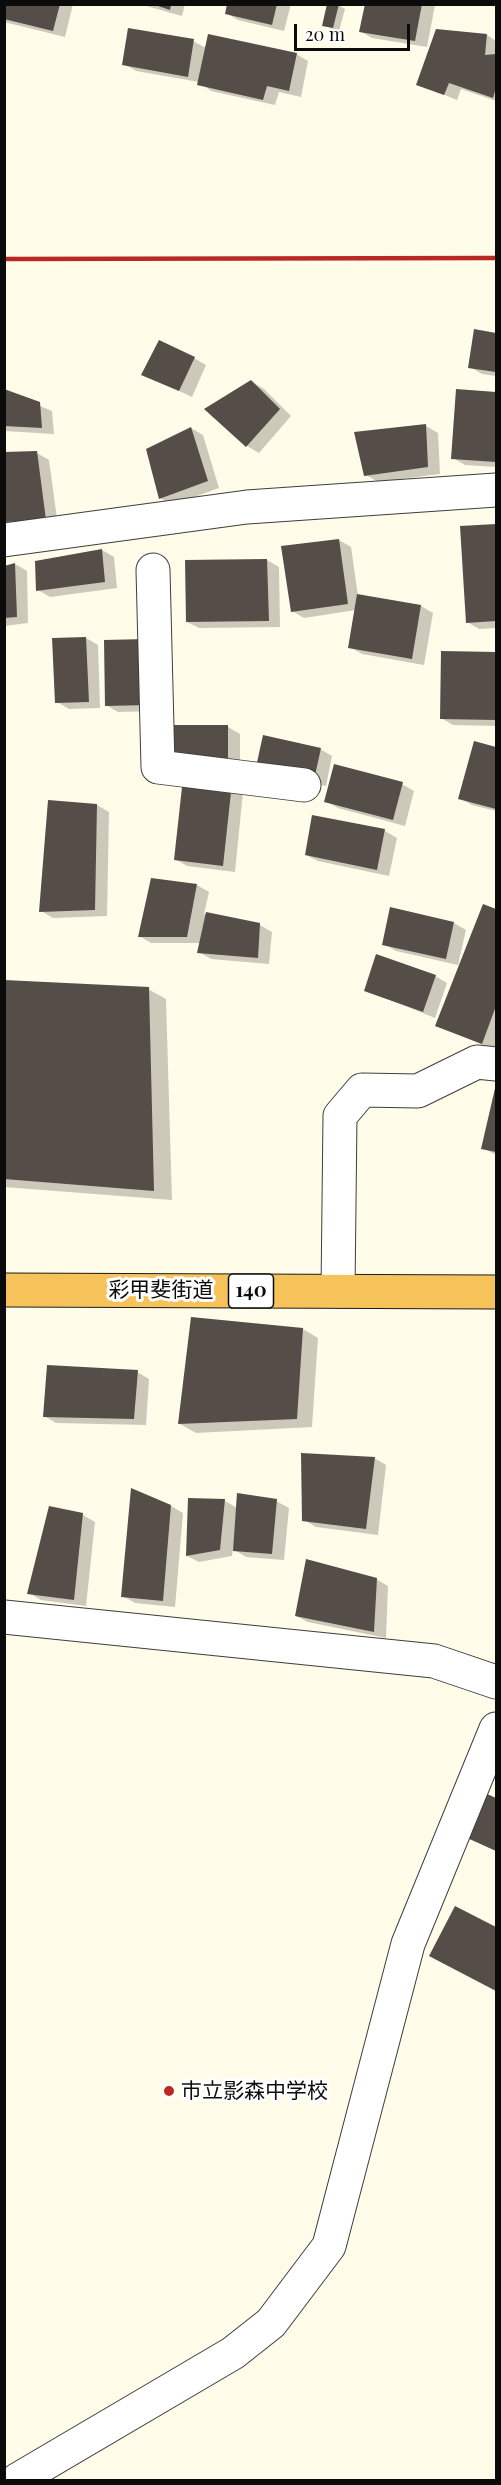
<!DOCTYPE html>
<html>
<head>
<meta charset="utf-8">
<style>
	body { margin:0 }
	#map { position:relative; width:501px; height:2485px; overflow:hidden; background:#fffce9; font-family:"Playfair Display",serif }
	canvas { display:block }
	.frame { position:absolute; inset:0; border:6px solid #0b0b0b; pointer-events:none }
	.scale { position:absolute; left:294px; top:24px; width:116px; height:27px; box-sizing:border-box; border:3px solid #0b0b0b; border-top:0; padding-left:8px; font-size:18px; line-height:21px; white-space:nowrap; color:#0b0b0b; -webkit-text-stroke:4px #fff; paint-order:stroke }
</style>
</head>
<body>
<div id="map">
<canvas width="501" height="2485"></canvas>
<div class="frame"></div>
<div class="scale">20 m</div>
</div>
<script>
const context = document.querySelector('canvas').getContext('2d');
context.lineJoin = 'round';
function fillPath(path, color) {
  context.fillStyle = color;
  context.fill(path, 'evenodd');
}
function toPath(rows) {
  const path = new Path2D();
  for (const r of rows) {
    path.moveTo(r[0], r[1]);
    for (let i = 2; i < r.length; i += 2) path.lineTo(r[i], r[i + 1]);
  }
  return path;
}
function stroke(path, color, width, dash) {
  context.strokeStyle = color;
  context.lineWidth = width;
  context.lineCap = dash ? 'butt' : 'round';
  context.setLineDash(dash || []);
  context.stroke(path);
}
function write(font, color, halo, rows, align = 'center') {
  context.font = font + ' "Playfair Display","Noto Sans JP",serif';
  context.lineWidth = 6;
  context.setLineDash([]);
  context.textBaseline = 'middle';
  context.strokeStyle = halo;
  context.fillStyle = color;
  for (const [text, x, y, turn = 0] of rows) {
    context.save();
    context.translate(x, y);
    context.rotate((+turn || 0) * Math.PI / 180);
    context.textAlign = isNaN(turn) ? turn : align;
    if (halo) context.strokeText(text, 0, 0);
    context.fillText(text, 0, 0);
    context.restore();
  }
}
const shadow = toPath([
	[4,4,73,4,65,37,4,22],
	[139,4,185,4,182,16],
	[229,4,291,4,284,31,238,20,226,13],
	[366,4,435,5,427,47,372,38,360,31],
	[338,5,345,9,339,31,323,25],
	[437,31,487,35,496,41,496,101,461,89,457,100,418,84],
	[193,41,206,48,296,54,308,61,301,97,279,92,275,105,211,91,199,82,136,71,124,64],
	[475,331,496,334,496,376,482,374,470,367],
	[194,358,206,365,192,397,143,374],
	[252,382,264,389,291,416,259,453,247,446],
	[4,391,52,411,54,434,4,431],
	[457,391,496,394,496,467,465,465,453,458],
	[426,426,438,433,440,474,378,482,366,475],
	[191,428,203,435,219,488,172,505,160,498],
	[4,453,37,453,49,460,58,526,4,529],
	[496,525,496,628,479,629,467,622,462,527],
	[339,540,351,547,358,596,421,606,433,613,424,665,362,654,350,647,356,610,304,618,292,611],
	[102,550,114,557,117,588,50,597,38,590],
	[267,560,279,567,280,627,199,628,187,622],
	[15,564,27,571,28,623,4,626,4,567],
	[86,638,98,645,100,708,69,709,57,702],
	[147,641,160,711,118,712,106,705],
	[442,652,496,654,496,726,453,725,441,718],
	[228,727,240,734,240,768,184,768],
	[475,743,496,749,496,811,472,805,460,798],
	[320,749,332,756,326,786,269,773],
	[184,780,243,792,235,872,187,866,175,859],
	[402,784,414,791,405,826,338,808,326,801],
	[49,802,97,805,109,812,107,916,53,918,41,911],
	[313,817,385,831,397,838,389,876,318,861,306,855],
	[197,885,209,892,204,914,260,925,272,932,269,964,211,959,199,952,201,943,151,943,139,936],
	[483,906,496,911,496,1043,494,1050,437,1025],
	[454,923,466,930,458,965,396,951,384,944],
	[435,976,447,983,435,1018,366,990],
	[4,981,148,989,166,999,172,1200,4,1187],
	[496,1086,496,1155,483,1148],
	[303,1329,318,1338,312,1427,196,1433,180,1424],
	[137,1372,149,1379,146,1425,56,1423,44,1416],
	[374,1458,386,1465,378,1535,316,1527,304,1520],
	[225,1501,237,1508,276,1501,289,1508,284,1560,246,1557,233,1549,232,1556,199,1562,187,1556],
	[171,1506,183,1513,175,1607,135,1603,123,1596],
	[51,1508,83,1515,95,1522,86,1606,41,1600,29,1593],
	[376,1579,388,1586,386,1638,308,1622,296,1616],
	[486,1795,496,1800,496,1851,479,1843],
	[455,1908,496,1929,496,1990,443,1963]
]);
const building = toPath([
	[4,4,60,4,53,31,4,19],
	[152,4,171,4,170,10],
	[227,4,277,4,272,25,225,14],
	[327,4,339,4,333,28,322,26],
	[365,4,422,4,415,41,359,32],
	[128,28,194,39,188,77,122,65],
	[436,29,487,34,485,55,496,54,496,88,493,98,449,83,444,95,416,85],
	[208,34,297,53,289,91,267,86,263,100,197,85],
	[474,329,496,333,496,372,468,368],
	[159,340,195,357,179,391,141,375],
	[251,380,280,409,246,447,204,409],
	[4,389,40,402,42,428,4,426],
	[456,389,496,392,496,462,451,459],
	[426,424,428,467,364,476,354,432],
	[191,427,208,481,159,499,146,449],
	[37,451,46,520,4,522,4,452],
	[496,524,496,621,466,623,460,526],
	[339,539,348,604,291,612,281,546],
	[102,549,105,582,36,591,35,561],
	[267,559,269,621,186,622,185,560],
	[15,563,17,617,4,618,4,566],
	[357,594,421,605,412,659,348,648],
	[86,637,89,702,55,703,52,638],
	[147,639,149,705,105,706,104,640],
	[441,651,496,652,496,720,440,719],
	[170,725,228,725,228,762,170,762],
	[263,735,321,748,314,780,256,767],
	[474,741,496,747,496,809,458,799],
	[334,764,403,782,393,820,324,802],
	[183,778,232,783,223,866,174,860],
	[48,800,97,804,95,910,39,912],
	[312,815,385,829,377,870,305,855],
	[151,878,197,884,187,937,138,937],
	[483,904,496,909,496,1006,482,1044,435,1026],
	[390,907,454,922,446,959,382,945],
	[206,912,260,923,258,958,197,953],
	[376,954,436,975,423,1012,364,991],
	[4,980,149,987,154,1191,4,1179],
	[496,1084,496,1152,481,1149],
	[191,1317,303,1328,297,1419,178,1424],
	[47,1365,138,1370,134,1419,43,1417],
	[301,1453,375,1457,366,1529,302,1521],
	[131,1488,171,1505,163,1601,121,1597],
	[237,1493,277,1499,272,1554,233,1551],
	[188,1498,225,1499,220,1550,186,1556],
	[49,1506,83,1513,74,1600,27,1594],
	[306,1559,377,1578,374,1632,295,1616],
	[485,1793,496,1798,496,1851,465,1837],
	[455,1906,496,1927,496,1991,429,1956]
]);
const minor = toPath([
	[4,540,247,507,496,490],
	[153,570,158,767,304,785],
	[338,1291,340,1116,362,1090,418,1091,477,1062,496,1064],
	[4,1617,434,1661,496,1682],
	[17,2480,233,2353,271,2323,329,2246,408,1944,496,1729]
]);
const trunk = toPath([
	[4,1290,496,1292]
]);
const rail = toPath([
	[4,259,496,258]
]);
const markers = [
	[169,2091,6,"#b92825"]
];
const shields = [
	[251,1291,45]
];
const shieldNames = [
	["140",251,1291]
];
const streetNames = [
	["彩甲斐街道",161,1290]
];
const poiNames = [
	["市立影森中学校",181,2091]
];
fillPath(shadow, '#0003');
fillPath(building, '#544d48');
stroke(minor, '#3e3e3e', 35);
stroke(trunk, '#1c1c1c', 35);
stroke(minor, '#fff', 33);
stroke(trunk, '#f6c25a', 33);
stroke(rail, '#b92825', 4.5);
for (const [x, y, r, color] of markers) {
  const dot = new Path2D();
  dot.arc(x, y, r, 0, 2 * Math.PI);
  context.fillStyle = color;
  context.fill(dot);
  stroke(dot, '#fff', 2);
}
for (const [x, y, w] of shields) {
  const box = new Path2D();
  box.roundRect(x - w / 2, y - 17, w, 34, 4.5);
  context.fillStyle = '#fff';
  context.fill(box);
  stroke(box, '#0b0b0b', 1.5);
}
write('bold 20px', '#0b0b0b', null, shieldNames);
write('21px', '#0b0b0b', '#fff', streetNames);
write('21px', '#0b0b0b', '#fff', poiNames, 'left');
</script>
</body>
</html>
